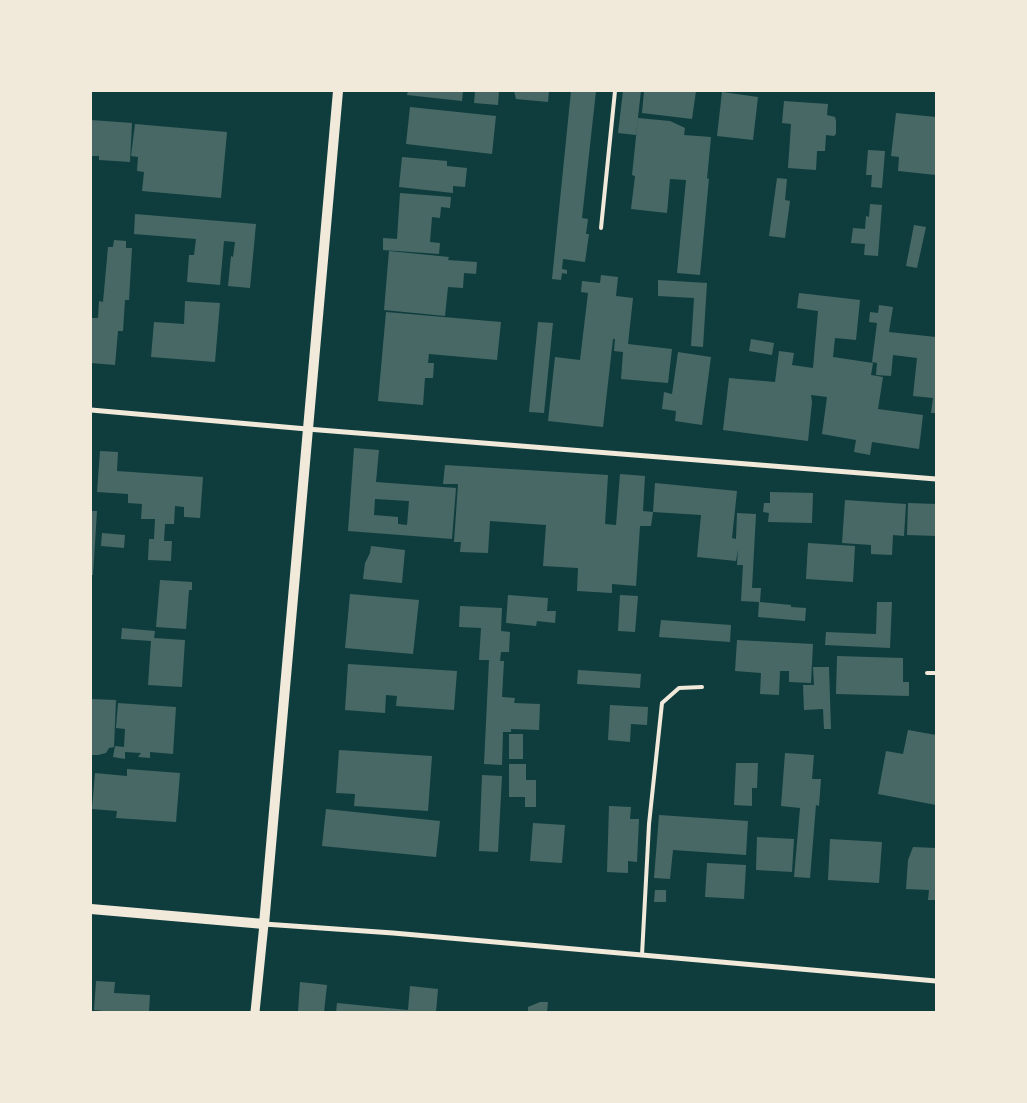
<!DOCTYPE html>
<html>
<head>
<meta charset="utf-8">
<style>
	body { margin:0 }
	#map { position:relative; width:1027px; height:1103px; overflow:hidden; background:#0f3d3e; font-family:"Exo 2",sans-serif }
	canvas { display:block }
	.frame { position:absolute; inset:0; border:92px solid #f1e9da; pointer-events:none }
</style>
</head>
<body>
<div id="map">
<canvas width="1027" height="1103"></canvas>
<div class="frame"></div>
</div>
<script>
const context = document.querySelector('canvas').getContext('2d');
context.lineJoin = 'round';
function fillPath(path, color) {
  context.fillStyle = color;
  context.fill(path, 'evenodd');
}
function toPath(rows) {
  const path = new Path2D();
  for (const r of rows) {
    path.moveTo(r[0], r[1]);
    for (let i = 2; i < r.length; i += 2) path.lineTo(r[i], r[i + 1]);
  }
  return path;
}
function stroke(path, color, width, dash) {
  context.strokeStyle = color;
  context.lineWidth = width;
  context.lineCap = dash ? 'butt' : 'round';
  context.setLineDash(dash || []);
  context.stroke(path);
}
const building = toPath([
	[408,91,463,91,462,101,407,95],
	[475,91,499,91,498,105,474,103],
	[514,91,549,91,548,102,516,99],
	[571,91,596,91,582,218,588,219,586,234,589,234,585,262,563,259,562,269,567,270,567,274,562,273,561,280,552,279],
	[623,91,641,91,636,135,618,133],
	[644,91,696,91,692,119,642,113],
	[722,92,758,97,753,140,717,136],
	[784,101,828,104,827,115,835,117,836,121,836,134,834,136,826,135,825,151,817,151,816,170,788,168,791,124,782,123],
	[410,107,496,116,492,154,406,144],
	[896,113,936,117,936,175,898,171,899,157,891,156],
	[638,118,670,121,685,128,684,135,711,137,707,179,709,178,700,275,677,273,686,180,670,179,667,213,631,209,635,176,632,175],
	[91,120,132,123,130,162,99,160,99,156,91,156],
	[135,124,227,132,221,198,142,191,144,172,137,171,138,157,131,156],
	[868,150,885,151,882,188,871,187,872,175,866,175],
	[402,157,447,161,447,166,467,168,465,187,453,186,453,193,399,187],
	[777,178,787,179,785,200,790,201,785,238,769,236],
	[400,193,451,197,450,208,441,207,440,218,432,217,430,242,440,243,439,254,383,250,383,238,397,239],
	[870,204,882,205,878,256,864,255,865,244,851,243,853,228,865,229,866,216,869,217],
	[135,214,256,224,250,288,228,286,231,256,233,257,235,242,224,241,220,285,187,282,189,255,194,255,196,239,134,234],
	[914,225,926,227,917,268,906,266],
	[114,240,126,241,126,248,132,248,129,300,125,300,123,331,118,331,115,365,91,363,91,318,98,318,99,301,103,302,108,247,113,247],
	[389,251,449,257,448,260,477,262,476,274,464,273,463,288,448,287,445,316,384,310],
	[601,275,618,277,616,296,633,298,628,344,672,349,668,383,621,379,623,352,614,351,615,339,613,339,603,427,548,421,555,357,580,360,588,293,581,292,582,281,600,283],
	[658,280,707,283,703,347,691,346,694,298,658,296],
	[799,293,860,300,856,340,835,338,833,357,873,363,871,375,883,377,878,409,923,415,919,449,872,442,870,455,854,452,856,440,822,434,827,397,811,395,812,402,808,441,723,430,729,378,775,382,779,351,794,353,792,365,813,368,818,311,797,308],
	[185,301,220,303,215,362,151,357,154,322,184,324],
	[879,305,893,307,889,332,936,337,936,413,931,413,933,398,913,396,917,358,893,355,891,376,876,375,877,363,872,362,877,323,869,322,870,312,878,313],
	[386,312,501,322,497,360,429,354,428,363,434,363,433,378,425,378,423,405,378,401],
	[538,322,553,323,544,413,529,412],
	[751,339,774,343,772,355,749,351],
	[678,352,711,357,702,425,675,421,676,411,662,409,664,392,672,394],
	[354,448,379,450,376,482,456,488,452,539,348,531],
	[375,499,409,501,407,525,398,524,398,517,374,515],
	[100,451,118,452,117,471,203,477,200,518,184,517,184,507,175,506,174,524,165,524,164,541,172,541,171,561,148,560,149,539,154,539,155,519,141,519,142,504,128,503,128,494,97,492],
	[445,465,608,475,605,524,616,525,620,474,645,476,643,511,653,512,655,483,737,491,732,538,736,539,737,513,756,514,752,588,761,588,760,602,791,605,791,607,806,608,805,621,758,617,759,602,741,601,743,565,737,565,738,549,736,561,697,557,701,515,653,512,651,526,640,526,636,586,612,584,612,593,577,591,578,568,543,566,546,525,490,521,488,553,460,552,461,542,454,542,458,484,443,484],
	[770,492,813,493,812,523,768,522,769,513,763,512,764,503,770,503],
	[845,500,906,504,904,536,893,535,892,555,871,554,871,545,842,543],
	[908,503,936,504,936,536,907,535],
	[91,511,97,511,93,575,91,575],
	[102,533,125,535,124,548,101,546],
	[808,543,855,546,853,582,806,579],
	[371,546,405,550,402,583,363,579,365,563,370,553],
	[160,580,192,582,192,590,189,590,186,629,156,627],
	[350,594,419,600,413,654,345,648],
	[508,595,548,598,547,611,556,611,555,623,537,621,536,626,506,623],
	[620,595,638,596,635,632,618,631],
	[877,602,892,602,890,648,825,645,826,632,876,634],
	[460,606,502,608,501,631,510,632,509,652,501,652,500,661,504,661,502,697,515,698,514,703,540,704,539,730,511,729,511,732,503,732,502,765,484,764,489,660,479,660,481,628,459,627],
	[661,620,731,625,730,642,659,637],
	[122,628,155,631,154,638,185,640,182,687,148,685,151,641,121,639],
	[737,640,813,644,811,683,789,682,789,671,780,671,779,695,760,694,761,673,735,671],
	[837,656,903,658,903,682,909,682,909,696,836,694],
	[348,664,457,671,454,710,396,706,397,696,386,695,385,713,345,710],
	[813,667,829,667,831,729,824,729,823,709,804,710,803,685,814,685],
	[578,670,641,674,640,688,577,684],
	[91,699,116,700,114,747,109,748,106,753,98,755,91,755],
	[118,703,176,707,173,754,150,752,150,758,138,757,141,753,125,752,125,759,113,757,115,746,124,747,125,729,116,728],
	[610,705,648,707,647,725,631,724,630,742,608,740],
	[908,730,936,735,936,805,878,794,886,751,903,754],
	[509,734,523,734,523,759,509,759],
	[339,750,432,756,428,811,354,806,355,794,336,793],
	[785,753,814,755,812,779,821,779,819,806,816,805,810,878,794,877,800,808,781,806],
	[736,763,758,763,757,788,752,788,752,806,734,805],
	[509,764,526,764,526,780,536,780,536,807,525,807,525,797,509,797],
	[127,769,180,773,176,822,116,818,117,811,92,809,95,773,127,776],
	[482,775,502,776,498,852,479,851],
	[609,806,631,807,630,819,639,819,637,862,628,861,628,873,607,872],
	[326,809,440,821,436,857,322,846],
	[659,815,748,821,746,855,673,850,670,879,654,878],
	[533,823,565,825,562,863,530,861],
	[757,837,794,839,792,872,756,870],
	[830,839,882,842,879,883,828,880],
	[913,847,936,848,936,900,928,900,929,890,906,889,908,860],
	[707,863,746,865,744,899,705,897],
	[655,890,666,890,666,902,654,902],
	[96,981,115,982,114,993,150,995,149,1012,104,1012,104,1011,94,1010],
	[300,982,327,985,324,1012,298,1012],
	[410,986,438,989,436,1012,336,1012,337,1003,408,1010],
	[540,1002,548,1002,547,1012,528,1012,528,1007]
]);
const service = toPath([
	[601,228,615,91],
	[927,673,936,673],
	[642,955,649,824,662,703,679,688,702,687]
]);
const minor = toPath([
	[91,410,307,429,936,479],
	[264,924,393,933,936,981]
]);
const tertiary = toPath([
	[255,1012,264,924]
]);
const secondary = toPath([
	[91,909,264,924,338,91]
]);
fillPath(building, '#486865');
stroke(service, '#f1e9da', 4);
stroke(minor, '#f1e9da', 5);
stroke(tertiary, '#f1e9da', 9);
stroke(secondary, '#f1e9da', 10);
</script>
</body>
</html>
